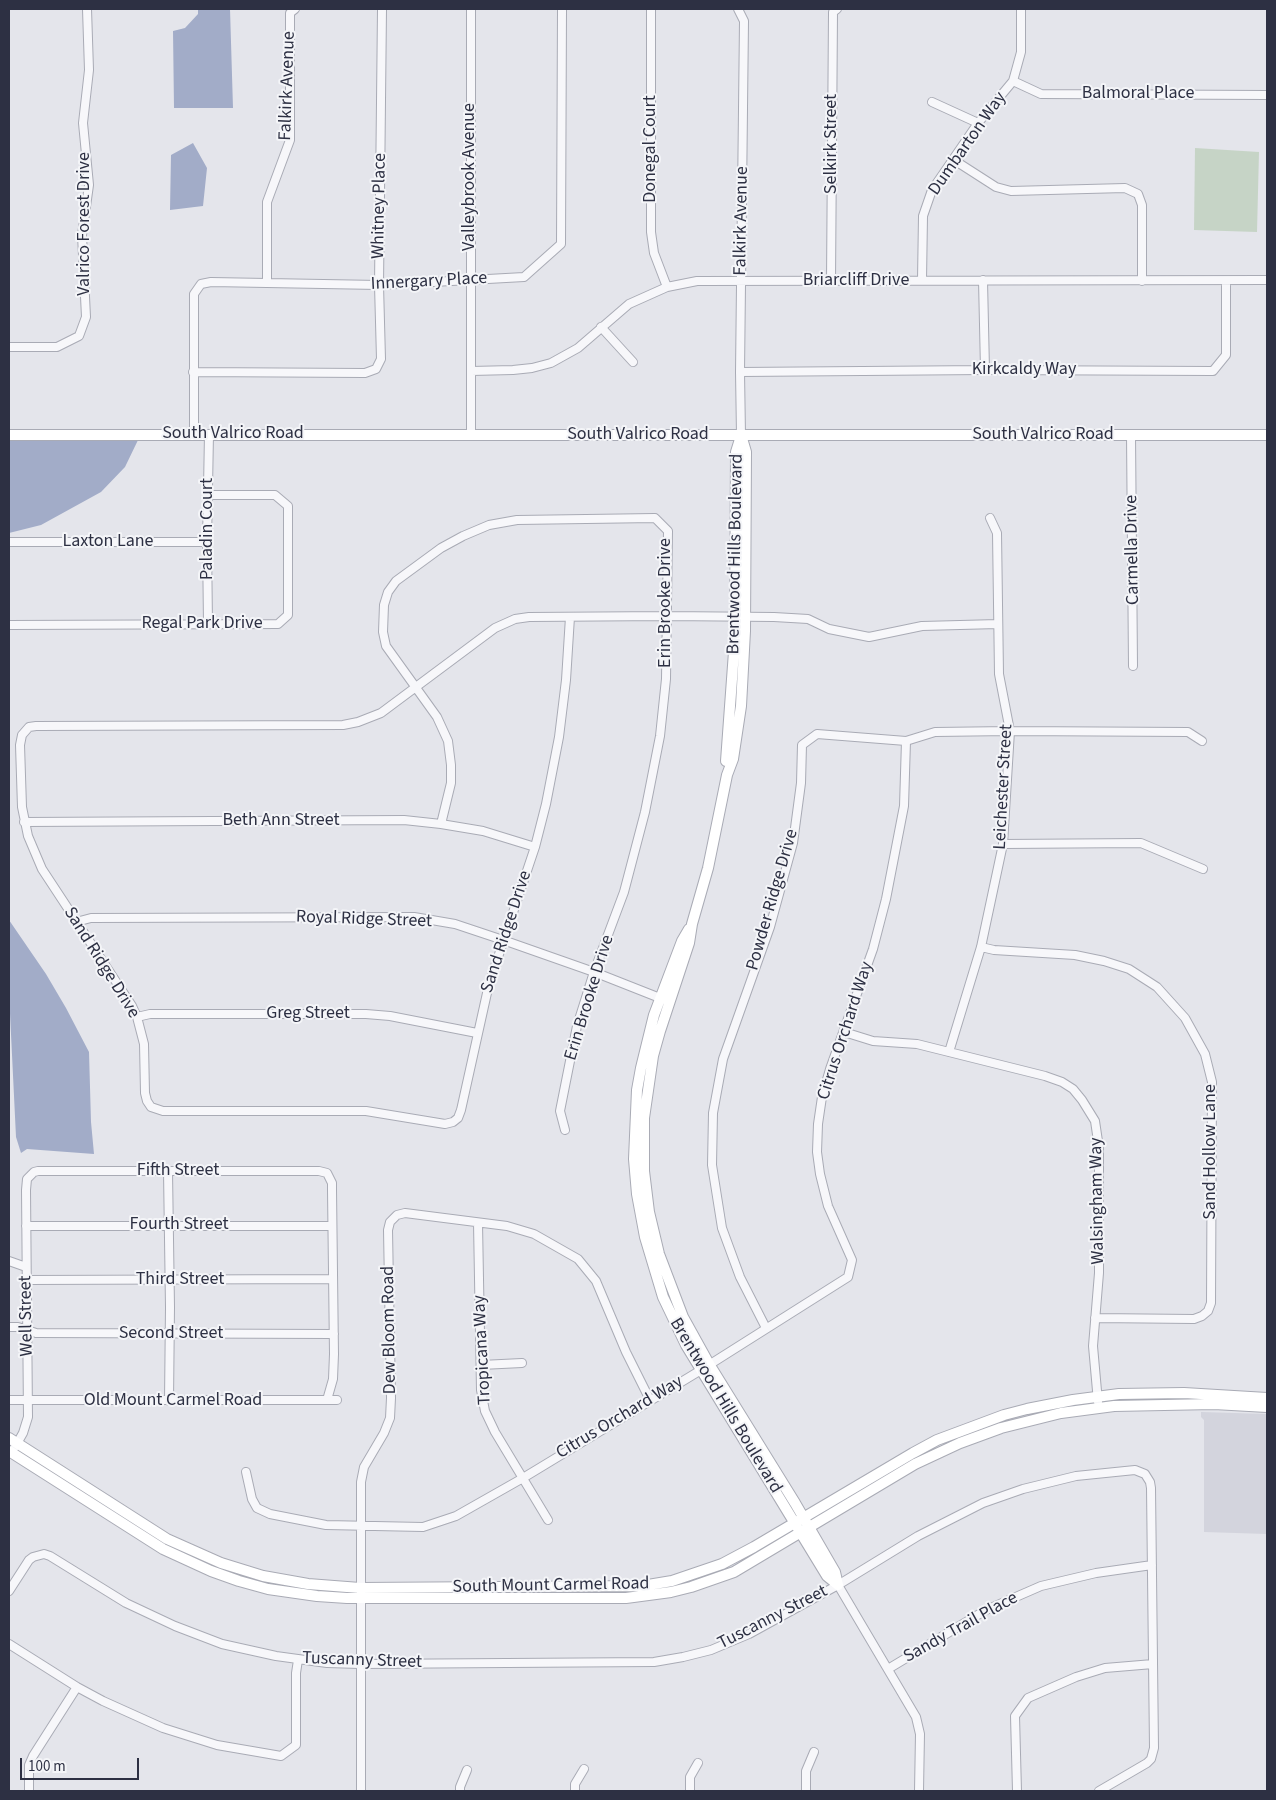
<!DOCTYPE html>
<html>
<head>
<meta charset="utf-8">
<style>
	body { margin:0 }
	#map { position:relative; width:1276px; height:1800px; overflow:hidden; background:#e4e5eb; font-family:"Source Sans 3",sans-serif }
	canvas { display:block }
	.frame { position:absolute; inset:0; border:10px solid #2d3043; pointer-events:none }
	.scale { position:absolute; left:20px; top:1758px; width:119px; height:22px; box-sizing:border-box; border:2px solid #2d3043; border-top:0; padding-left:6px; font-size:15px; line-height:18px; white-space:nowrap; color:#2d3043; -webkit-text-stroke:4px #f4f5f8; paint-order:stroke }
</style>
</head>
<body>
<div id="map">
<canvas width="1276" height="1800"></canvas>
<div class="frame"></div>
<div class="scale">100 m</div>
</div>
<script>
const context = document.querySelector('canvas').getContext('2d');
context.lineJoin = 'round';
function fillPath(path, color) {
  context.fillStyle = color;
  context.fill(path, 'evenodd');
}
function toPath(rows) {
  const path = new Path2D();
  for (const r of rows) {
    path.moveTo(r[0], r[1]);
    for (let i = 2; i < r.length; i += 2) path.lineTo(r[i], r[i + 1]);
  }
  return path;
}
function stroke(path, color, width, dash) {
  context.strokeStyle = color;
  context.lineWidth = width;
  context.lineCap = dash ? 'butt' : 'round';
  context.setLineDash(dash || []);
  context.stroke(path);
}
function write(font, color, halo, rows, align = 'center') {
  context.font = font + ' "Source Sans 3",sans-serif';
  context.lineWidth = 4;
  context.setLineDash([]);
  context.textBaseline = 'middle';
  context.strokeStyle = halo;
  context.fillStyle = color;
  for (const [text, x, y, turn = 0] of rows) {
    context.save();
    context.translate(x, y);
    context.rotate((+turn || 0) * Math.PI / 180);
    context.textAlign = isNaN(turn) ? turn : align;
    if (halo) context.strokeText(text, 0, 0);
    context.fillText(text, 0, 0);
    context.restore();
  }
}
const built = toPath([
	[1201,1412,1267,1414,1267,1534,1204,1532,1204,1420,1201,1417]
]);
const green = toPath([
	[1195,148,1259,152,1257,232,1194,230]
]);
const water = toPath([
	[198,9,230,9,233,108,174,108,173,31,185,28,198,14],
	[193,143,207,168,203,206,170,210,171,155],
	[139,438,125,467,101,492,41,525,9,533,9,439],
	[9,920,46,974,66,1008,89,1052,91,1122,94,1154,27,1149,21,1153,16,1137,9,993]
]);
const street = toPath([
	[471,9,471,435],
	[651,9,651,232,654,253,667,287],
	[738,9,744,21,740,372,741,435],
	[1013,81,1041,94,1267,95],
	[932,102,978,123],
	[954,160,996,187,1011,191,1125,188,1138,194,1142,205,1142,281],
	[922,280,923,216,932,190,978,123,1013,81,1021,52,1021,9],
	[983,280,985,370],
	[831,281,833,12,837,9],
	[267,283,267,202,290,140,290,13,295,9],
	[601,327,633,362],
	[9,347,57,347,79,336,86,317,82,235,89,185,83,123,89,70,87,9],
	[471,371,513,370,532,368,551,363,578,348,629,304,667,287,697,281,1267,280],
	[193,372,365,373,376,369,381,359,379,285,382,9],
	[740,372,985,370,1213,371,1226,355,1226,281],
	[194,434,194,294,201,284,211,282,379,285,524,277,561,244,562,9],
	[1131,435,1133,666],
	[9,542,207,542],
	[570,617,566,680,559,737,546,804,535,847,489,984,461,1110,458,1118,453,1122,445,1124,366,1111,163,1111,151,1107,147,1101,145,1093,144,1044,137,1017,132,1006,42,869,28,836,22,807,20,745,22,735,29,727,36,726,343,725,358,722,381,713,495,628,515,619,529,617,667,616,774,617,808,619,829,629,869,637,922,626,998,624],
	[208,624,207,542,209,434],
	[9,625,278,624,288,615,288,506,275,495,208,495],
	[24,822,404,820,441,824,483,831,535,847],
	[441,824,451,783,451,765,448,741,437,717,386,646,383,632,384,605,388,592,396,581,441,548,463,536,489,525,517,520,655,518,668,531,666,679,660,736,645,812,624,892,594,972,577,1026,560,1111,565,1130],
	[1003,844,1141,843,1203,869],
	[76,922,91,918,414,917,455,924,503,940,594,972,665,1000],
	[981,947,994,950,1075,955,1104,961,1129,969,1157,987,1185,1018,1205,1054,1212,1082,1211,1303,1208,1311,1202,1316,1194,1319,1095,1318],
	[137,1017,150,1014,366,1014,390,1016,477,1033],
	[844,1032,873,1041,917,1044,1045,1076,1062,1082,1073,1089,1082,1100,1095,1121,1099,1148,1099,1273,1093,1346,1098,1402],
	[949,1052,981,947,1003,844,1010,731,999,674,997,533,990,518],
	[168,1171,170,1307,169,1401],
	[478,1223,481,1390,485,1411,495,1432,548,1520],
	[26,1226,332,1226],
	[9,1261,26,1267],
	[26,1280,333,1279],
	[9,1327,18,1327,36,1333,334,1334],
	[766,1328,740,1277,722,1228,712,1165,713,1113,723,1059,770,927,793,843,801,783,802,745,817,734,906,741,935,732,1010,731,1188,732,1202,741],
	[481,1365,522,1363],
	[9,1400,337,1400],
	[15,1447,23,1433,28,1417,26,1190,27,1179,34,1172,38,1171,319,1171,327,1173,332,1183,332,1190,334,1354,333,1379,327,1400],
	[246,1472,252,1499,257,1508,270,1514,326,1525,423,1527,456,1516,523,1478,701,1370,848,1277,852,1260,828,1206,820,1174,817,1152,818,1124,822,1097,830,1069,873,949,886,899,904,806,906,741],
	[838,1585,916,1717,920,1734,919,1791],
	[9,1591,29,1560,33,1557,44,1554,50,1556,126,1603,175,1626,222,1644,276,1656,327,1663,360,1664,654,1662,683,1657,711,1650,749,1634,838,1585,918,1536,983,1503,1023,1489,1076,1476,1135,1470,1145,1474,1150,1482,1151,1488,1154,1748,1151,1759,1147,1763,1099,1791],
	[9,1644,77,1687,103,1701,163,1728,217,1745,281,1756,296,1745,296,1673,298,1660],
	[888,1669,986,1610,1041,1586,1096,1573,1152,1565],
	[29,1791,29,1765,33,1756,77,1687],
	[361,1791,361,1482,364,1467,384,1433,390,1418,391,1398,388,1230,390,1222,397,1215,405,1213,507,1226,534,1234,578,1259,596,1281,626,1352,650,1400],
	[460,1791,460,1787,467,1770],
	[575,1791,575,1784,584,1769],
	[690,1791,690,1777,698,1763],
	[806,1791,806,1771,814,1752],
	[1017,1791,1015,1716,1028,1698,1076,1677,1105,1668,1153,1664]
]);
const secondary = toPath([
	[9,435,1267,435],
	[741,435,746,452,745,631,741,706,733,759,727,775,708,868,692,924,689,943,660,1031,653,1056,644,1118,644,1171,649,1212,659,1254,683,1317,709,1364,795,1503,835,1572,838,1585],
	[726,761,735,638,736,452,741,436],
	[689,929,682,941,654,1015,641,1068,637,1090,634,1159,637,1194,645,1237,663,1297,686,1345,827,1576,838,1585],
	[9,1438,167,1539,221,1563,263,1576,308,1584,360,1588,642,1586,672,1581,722,1564,754,1547,913,1453,937,1440,1004,1415,1027,1409,1073,1400,1119,1394,1184,1393,1267,1398],
	[9,1451,163,1549,211,1571,239,1581,268,1589,317,1596,347,1598,626,1598,671,1592,691,1587,734,1572,915,1464,960,1443,1001,1428,1061,1413,1114,1406,1214,1404,1267,1407]
]);
const streetNames = [
	["Falkirk Avenue",288,86,-88],
	["Balmoral Place",1138,94],
	["Selkirk Street",832,144,-90],
	["Dumbarton Way",968,144,-55],
	["Donegal Court",651,149,-90],
	["Valleybrook Avenue",470,177,-90],
	["Whitney Place",380,206,-89],
	["Falkirk Avenue",742,221,-89],
	["Valrico Forest Drive",85,224,-90],
	["Briarcliff Drive",856,281],
	["Innergary Place",429,282,-3],
	["Kirkcaldy Way",1024,370],
	["South Valrico Road",233,434],
	["South Valrico Road",638,435],
	["South Valrico Road",1043,435],
	["Paladin Court",208,529,-90],
	["Laxton Lane",108,542],
	["Carmella Drive",1133,550,-91],
	["Brentwood Hills Boulevard",736,554,-89],
	["Erin Brooke Drive",666,603,-90],
	["Regal Park Drive",202,624],
	["Leichester Street",1004,787,-87],
	["Beth Ann Street",281,821],
	["Powder Ridge Drive",773,900,-74],
	["Royal Ridge Street",364,920,2],
	["Sand Ridge Drive",507,932,-72],
	["Sand Ridge Drive",101,963,58],
	["Erin Brooke Drive",590,998,-73],
	["Greg Street",308,1014],
	["Citrus Orchard Way",846,1031,-72],
	["Sand Hollow Lane",1211,1152,-90],
	["Fifth Street",178,1171],
	["Walsingham Way",1098,1201,-91],
	["Fourth Street",179,1225],
	["Third Street",180,1280],
	["Well Street",27,1316,-91],
	["Dew Bloom Road",390,1330,-91],
	["Second Street",171,1334],
	["Tropicana Way",483,1350,-93],
	["Old Mount Carmel Road",173,1401],
	["Brentwood Hills Boulevard",725,1406,59],
	["Citrus Orchard Way",620,1418,-31],
	["South Mount Carmel Road",551,1586,-1],
	["Tuscanny Street",773,1618,-27],
	["Sandy Trail Place",961,1628,-29],
	["Tuscanny Street",362,1661,2]
];
fillPath(built, '#d3d4dd');
fillPath(green, '#c6d4c6');
fillPath(water, '#a2acc8');
stroke(street, '#a9abb5', 10);
stroke(secondary, '#a9abb5', 12);
stroke(street, '#f7f7fa', 8);
stroke(secondary, '#fff', 10);
write('18px', '#2d3043', '#f4f5f8', streetNames);
</script>
</body>
</html>
